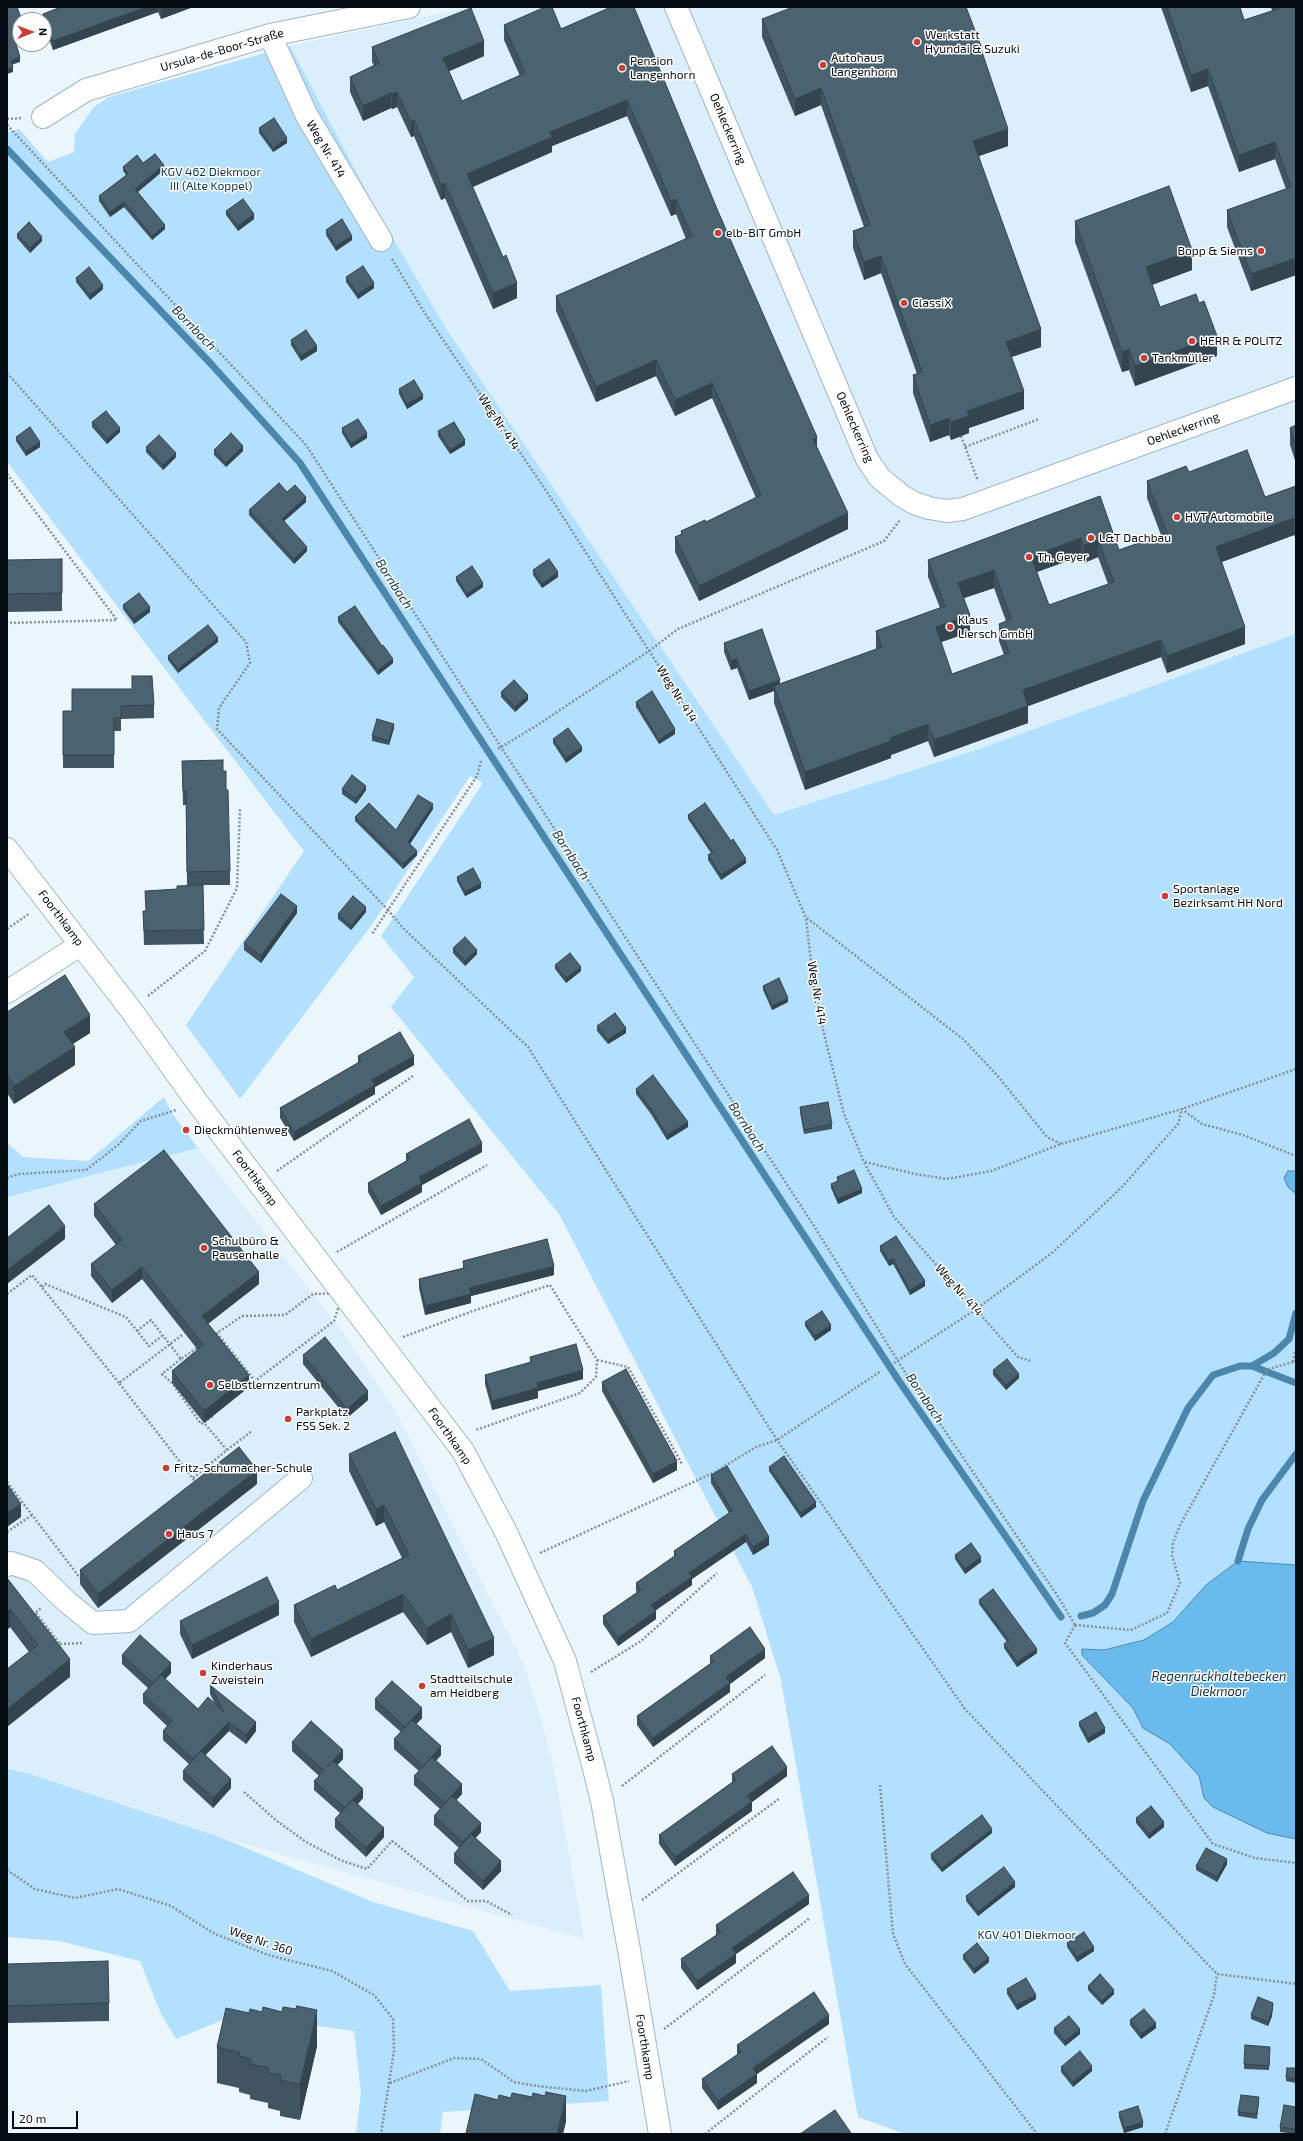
<!DOCTYPE html>
<html>
<head>
<meta charset="utf-8">
<style>
	body { margin:0 }
	#map { position:relative; width:1303px; height:2141px; overflow:hidden; background:#ebf5fc; font-family:"Exo 2",sans-serif }
	canvas { display:block }
	.frame { position:absolute; inset:0; border:8px solid #050d13; pointer-events:none }
	.north { position:absolute; left:12px; top:12px; width:40px; height:40px; box-sizing:border-box; background:#fff; border:1px solid #9b9ea1; border-radius:50%; rotate:89deg; font-size:11px; font-weight:700; line-height:16px; text-align:center; color:#050d13 }
	.north::after { content:''; display:block; margin:auto; width:14px; height:18px; background:#cb3d37; clip-path:polygon(50% 0,100% 100%,50% 72%,0 100%) }
	.scale { position:absolute; left:12px; top:2111px; width:66px; height:18px; box-sizing:border-box; border:2px solid #050d13; border-top:0; padding-left:5px; font-size:12px; line-height:14px; white-space:nowrap; color:#050d13; -webkit-text-stroke:3px #fff; paint-order:stroke }
</style>
</head>
<body>
<div id="map">
<canvas width="1303" height="2141"></canvas>
<div class="frame"></div>
<div class="north">N</div>
<div class="scale">20 m</div>
</div>
<script>
const context = document.querySelector('canvas').getContext('2d');
context.lineJoin = 'round';
function fillPath(path, color) {
  context.fillStyle = color;
  context.fill(path, 'evenodd');
}
function toPath(rows) {
  const path = new Path2D();
  for (const r of rows) {
    path.moveTo(r[0], r[1]);
    for (let i = 2; i < r.length; i += 2) path.lineTo(r[i], r[i + 1]);
  }
  return path;
}
function stroke(path, color, width, dash) {
  context.strokeStyle = color;
  context.lineWidth = width;
  context.lineCap = dash ? 'butt' : 'round';
  context.setLineDash(dash || []);
  context.stroke(path);
}
function write(font, color, halo, rows, align = 'center') {
  context.font = font + ' "Exo 2",sans-serif';
  context.lineWidth = 3;
  context.setLineDash([]);
  context.textBaseline = 'middle';
  context.strokeStyle = halo;
  context.fillStyle = color;
  for (const [text, x, y, turn = 0] of rows) {
    context.save();
    context.translate(x, y);
    context.rotate((+turn || 0) * Math.PI / 180);
    context.textAlign = isNaN(turn) ? turn : align;
    if (halo) context.strokeText(text, 0, 0);
    context.fillText(text, 0, 0);
    context.restore();
  }
}
const built = toPath([
	[469,7,1296,7,1296,634,979,749,774,815,447,330,377,211,290,46],
	[198,1148,340,1328,394,1409,523,1663,539,1712,553,1764,584,1939,220,1837,27,1773,7,1770,7,1197]
]);
const green = toPath([
	[290,46,377,211,447,330,774,815,979,749,1296,634,1296,1565,1238,1561,1206,1585,1173,1622,1144,1640,1104,1650,1082,1649,1082,1654,1133,1708,1143,1728,1170,1744,1199,1776,1204,1798,1213,1807,1267,1833,1296,1839,1296,2134,905,2134,858,2117,781,1680,752,1587,559,1214,391,1007,414,977,381,936,483,783,470,776,371,926,240,1099,186,1025,304,851,7,462,7,132,19,129,48,162,74,152,75,134,94,107,109,97],
	[164,1097,171,1112,198,1148,7,1197,7,1143,23,1157,88,1161],
	[7,1769,27,1773,220,1837,373,1902,473,1931,510,1991,601,1985,609,2101,443,2112,440,2134,356,2134,361,2093,354,2031,235,2015,176,2039,160,2012,140,1961,59,1941,7,1937]
]);
const water = toPath([
	[1288,1171,1296,1171,1296,1194,1288,1187,1284,1178,1288,1171],
	[1238,1561,1296,1565,1296,1839,1267,1833,1213,1807,1204,1798,1199,1776,1170,1744,1143,1728,1133,1708,1082,1655,1082,1649,1104,1650,1144,1640,1173,1622,1206,1585,1238,1561]
]);
const stream = toPath([
	[7,149,212,365,300,463,899,1381,1061,1617],
	[1252,1366,1274,1353,1289,1339,1296,1313],
	[1238,1561,1248,1529,1262,1500,1296,1454],
	[1081,1616,1093,1613,1105,1605,1112,1594,1143,1501,1188,1408,1213,1375,1240,1366,1252,1366,1296,1383]
]);
const path = toPath([
	[7,119,22,118],
	[7,125,306,445,501,747,814,1226,906,1374,1057,1595,1075,1625],
	[392,259,424,312,547,492,777,850,806,918,815,997,844,1114,864,1162,894,1217,1018,1357,1031,1361],
	[7,373,246,642,250,663,219,708,217,729,388,910,372,934],
	[961,436,978,481],
	[965,447,1039,419],
	[7,474,117,620,7,623],
	[498,749,536,726,649,651,678,629,884,541,900,520],
	[481,761,477,776,388,910,402,927,528,1047,777,1440,965,1709,1217,1974,1296,1984],
	[807,918,963,1039,997,1075,1047,1137,1061,1144],
	[7,929,30,913],
	[148,996,205,951,237,888,240,808],
	[865,1162,915,1174,947,1179,991,1171,1061,1144,1182,1109,1296,1069],
	[277,1171,413,1076],
	[7,1178,18,1174,86,1170,117,1146,141,1121,176,1110],
	[337,1252,487,1165],
	[42,1287,45,1284,126,1317,149,1346,162,1336],
	[343,1293,334,1321,255,1381,217,1333,242,1316,285,1315,313,1294,343,1293],
	[7,1294,32,1275,119,1383],
	[137,1331,151,1320,181,1359,198,1347],
	[182,1335,119,1383,197,1484],
	[403,1337,473,1311,550,1285,597,1360,596,1377,580,1393,476,1430],
	[181,1359,162,1374,172,1383,201,1424,213,1416],
	[597,1360,628,1367,682,1464],
	[1293,1362,1296,1349],
	[894,1363,975,1310,1052,1253,1121,1188,1178,1124,1182,1109,1202,1124,1243,1135,1296,1156],
	[247,1389,255,1381],
	[227,1450,252,1431],
	[193,1478,227,1450,204,1423],
	[7,1482,80,1578],
	[7,1532,32,1515],
	[540,1553,715,1472,756,1447,777,1440,881,1371],
	[36,1613,60,1644,59,1645],
	[33,1615,41,1608],
	[1075,1625,1131,1630,1167,1613,1180,1583,1172,1555,1173,1543,1180,1525,1264,1375,1269,1369,1296,1361],
	[1075,1625,1065,1643,1213,1844,1255,1858,1296,1863],
	[60,1644,84,1643],
	[591,1672,641,1641,717,1573],
	[880,1785,893,1934,905,1964,1037,2134],
	[622,1786,765,1675],
	[244,1792,277,1821,306,1842,340,1860,367,1869,392,1841,468,1901,486,1901,512,1915],
	[7,1870,35,1889,75,1898,118,1889,171,1906,213,1933,268,1955,332,1971,374,1995,393,2019,394,2051,381,2134],
	[642,1900,780,1798],
	[664,2029,810,1918],
	[390,2083,454,2058,481,2059,514,2082,537,2086,586,2091,629,2081],
	[705,2134,828,2037],
	[1165,2134,1214,1995,1217,1974]
]);
const minor = toPath([
	[676,7,867,459,880,478,902,496,914,503,929,508,947,511,963,509,1296,388],
	[270,35,307,116,381,240],
	[43,117,86,90,270,35,409,7],
	[7,849,131,1010,197,1102,463,1451,506,1532,565,1661,593,1765,602,1801,629,1950,660,2134],
	[7,992,80,945],
	[7,1565,11,1563,35,1571,67,1602,93,1623,129,1621,301,1478]
]);
const wall = toPath([
	[61,7,193,7,161,19,158,12,53,50,44,26,44,20,43,20,43,14],
	[611,7,717,209,817,448,848,529,699,601,675,552,675,537,681,534,681,531,706,522,756,498,712,398,675,416,656,376,596,402,556,311,556,296,686,239,676,214,671,216,627,116,552,146,552,152,473,187,517,298,493,309,445,198,441,200,414,136,411,137,397,107,392,109,391,108,363,121,350,92,350,77,374,66,372,62,372,47,484,56,449,71,462,101,520,76,504,40,504,25,561,29],
	[1161,7,1240,7,1244,20,1272,11,1271,7,1296,7,1296,275,1251,291,1227,227,1227,210,1286,189,1275,159,1239,172,1208,86,1191,92],
	[762,19,981,51,1008,146,979,156,1041,347,1011,357,1024,409,969,428,969,433,951,440,949,435,930,442,913,393,913,375,917,374,881,273,864,280,853,248,853,231,864,227,821,105,795,116,762,37],
	[259,128,287,143,273,152,259,133],
	[143,163,164,170,138,192,165,229,152,240,124,207,110,217,99,201,99,196,126,175,123,171,123,167],
	[226,211,254,219,238,231,226,215],
	[1075,221,1192,270,1152,285,1160,307,1217,356,1135,386,1129,370,1122,372,1075,242],
	[326,230,352,240,336,251,326,235],
	[17,234,42,241,30,253,17,238],
	[346,277,374,288,358,299,346,282],
	[76,278,103,289,90,300,76,282],
	[291,340,317,351,301,361,291,345],
	[399,389,423,399,407,409,399,394],
	[92,422,120,432,107,444,92,427],
	[1296,425,1296,463,1290,445,1290,428],
	[342,428,367,438,351,448,342,433],
	[438,431,465,445,450,454,438,436],
	[16,437,40,447,26,456,16,441],
	[146,447,176,457,163,470,146,452],
	[214,450,243,451,226,467,214,455],
	[1189,472,1265,497,1296,486,1296,539,1294,535,1222,562,1245,644,1167,673,1161,657,1028,706,1028,723,934,757,928,741,891,755,891,758,805,790,774,703,774,691,749,700,737,668,731,670,724,652,724,643,780,684,876,649,876,631,940,608,928,577,928,560,1100,496,1119,550,1161,535,1147,498,1147,481],
	[1081,556,1084,563,1098,557,1108,584,1049,605,1037,572],
	[994,588,1006,621,999,624,999,641,1004,655,952,674,941,642,970,632,964,598],
	[287,492,306,502,284,521,307,551,294,564,249,515,249,510],
	[7,560,62,593,62,611,7,612],
	[533,570,558,577,542,588,533,575],
	[456,577,483,587,467,598,456,581],
	[123,605,150,612,134,624,123,609],
	[338,617,382,646,393,663,378,675,338,622],
	[218,642,178,673,168,660,168,656],
	[72,689,154,705,154,718,121,719,121,731,114,731,114,768,63,768,63,711,72,711],
	[501,692,528,700,515,712,501,697],
	[636,702,675,734,659,744,636,707],
	[394,728,389,745,372,741,372,736],
	[553,739,582,751,566,763,553,743],
	[182,761,223,771,226,790,230,871,230,885,187,885,186,805,183,805],
	[342,789,366,790,356,804,342,794],
	[433,809,410,844,417,855,403,869,355,821,355,817,396,830],
	[688,815,731,841,746,863,721,880,708,860,708,855,711,853,688,819],
	[457,877,481,888,465,896,457,881],
	[203,885,204,944,144,945,143,911,146,911,177,889],
	[366,912,351,930,338,919,338,914],
	[297,913,261,963,244,950,244,943],
	[453,948,477,954,465,966,453,953],
	[555,965,581,971,566,983,555,969],
	[763,986,788,1002,772,1010,763,990],
	[7,1012,90,1033,73,1044,75,1065,14,1104,7,1093],
	[597,1026,626,1033,608,1044,597,1031],
	[358,1056,414,1065,375,1087,375,1094,294,1141,280,1118,280,1108,358,1063],
	[636,1089,688,1127,667,1140,651,1114,636,1094],
	[800,1107,832,1124,832,1129,804,1134,800,1112],
	[482,1152,422,1185,422,1192,381,1215,368,1192,368,1183,406,1161,406,1154],
	[837,1177,862,1193,838,1204,831,1188,831,1184,837,1181],
	[94,1204,259,1284,208,1324,249,1387,204,1423,172,1383,172,1371,198,1350,142,1279,112,1303,91,1276,91,1264,116,1245,94,1216],
	[880,1246,925,1286,910,1295,893,1264,889,1266,880,1251],
	[463,1261,554,1275,471,1296,471,1303,425,1315,419,1288,419,1279,463,1268],
	[805,1322,831,1330,815,1341,805,1326],
	[303,1355,368,1400,347,1418,303,1364],
	[530,1357,583,1379,538,1391,538,1398,492,1410,485,1384,485,1375,530,1363],
	[993,1370,1019,1378,1006,1390,993,1375],
	[602,1382,677,1470,653,1483,602,1391],
	[349,1454,494,1655,468,1668,451,1632,427,1645,403,1612,311,1657,294,1622,294,1605,337,1590,402,1558,384,1522,376,1526,349,1471],
	[769,1467,816,1507,801,1518,769,1471],
	[711,1475,769,1545,753,1555,746,1542,692,1579,692,1585,655,1611,656,1619,618,1646,603,1624,603,1616,637,1592,636,1591,636,1583,674,1557,674,1551,729,1513,711,1483],
	[257,1484,98,1608,80,1584,80,1570],
	[955,1555,981,1562,965,1574,955,1559],
	[7,1578,70,1677,29,1652,10,1627,7,1630],
	[979,1600,1037,1653,1017,1667,1004,1648,1004,1644,1007,1642,979,1604],
	[279,1615,192,1659,180,1634,180,1621],
	[122,1655,171,1673,165,1679,198,1709,215,1704,210,1694,210,1685,256,1731,246,1744,229,1731,205,1755,231,1788,213,1808,183,1780,183,1771,189,1764,163,1740,163,1731,167,1726,143,1703,143,1694,148,1688,122,1664],
	[710,1656,765,1658,730,1684,730,1692,653,1747,637,1725,637,1716,710,1664],
	[375,1699,422,1718,416,1724,441,1755,436,1761,462,1794,456,1800,481,1832,475,1838,501,1871,483,1890,454,1863,454,1854,459,1848,434,1825,434,1816,440,1809,414,1785,414,1776,419,1771,394,1749,394,1739,401,1732,375,1709],
	[1079,1722,1105,1733,1088,1743,1079,1726],
	[292,1742,343,1759,337,1765,363,1798,358,1804,384,1837,366,1857,335,1828,335,1819,340,1813,314,1790,314,1781,319,1776,292,1751],
	[732,1774,787,1776,752,1802,752,1811,675,1866,659,1844,659,1835,732,1782],
	[1136,1818,1164,1827,1149,1839,1136,1823],
	[992,1833,942,1872,931,1859,931,1854],
	[1227,1864,1217,1882,1196,1870,1196,1866],
	[1015,1887,978,1916,966,1901,966,1896],
	[809,1904,736,1954,736,1963,697,1990,681,1968,681,1959,716,1935,716,1925],
	[1067,1943,1094,1951,1077,1962,1067,1947],
	[963,1955,989,1962,974,1974,963,1959],
	[7,1964,109,2003,109,2021,7,2023],
	[1088,1986,1114,1994,1102,2005,1088,1990],
	[1007,1989,1036,1999,1017,2010,1007,1994],
	[1251,2015,1272,2016,1268,2026,1251,2019],
	[1130,2020,1156,2028,1141,2039,1130,2025],
	[829,2024,757,2074,757,2083,718,2110,702,2088,702,2079,737,2055,737,2045],
	[1054,2028,1080,2034,1065,2046,1054,2033],
	[317,2046,300,2120,280,2116,280,2111,268,2108,268,2103,250,2099,250,2095,239,2092,239,2088,217,2083,217,2047],
	[1270,2051,1269,2070,1244,2069,1244,2064],
	[1061,2067,1092,2071,1073,2087,1061,2072],
	[1296,2068,1296,2083,1286,2081,1286,2077],
	[1259,2102,1257,2119,1238,2116,1238,2112],
	[1296,2107,1296,2134,1280,2132,1280,2127],
	[1119,2112,1143,2127,1124,2133,1119,2117]
]);
const shadedWall = toPath([
	[146,7,158,7,158,12,53,50,53,41],
	[167,7,193,7,161,19,161,9],
	[20,25,20,30,11,33,11,28],
	[484,41,484,56,443,74,443,58],
	[20,57,20,62,11,65,11,60],
	[13,67,13,72,7,74,7,69],
	[1208,69,1208,86,1191,92,1191,75],
	[821,88,821,105,795,116,795,99],
	[397,92,397,107,392,109,392,94],
	[391,93,391,108,363,121,363,106],
	[627,100,627,116,552,146,552,152,467,189,467,174,550,132],
	[414,120,414,136,411,137,411,122],
	[1008,129,1008,146,973,158,973,141],
	[287,138,287,143,273,152,273,148],
	[1275,142,1275,159,1239,172,1239,155],
	[164,165,164,170,135,194,135,189],
	[445,183,445,198,441,200,441,185],
	[676,199,676,214,671,216,671,201],
	[124,202,124,207,110,217,110,212],
	[254,214,254,219,238,231,238,226],
	[165,225,165,229,152,240,152,236],
	[352,236,352,240,336,251,336,246],
	[42,237,42,241,30,253,30,248],
	[1192,250,1192,270,1146,287,1146,267],
	[881,256,881,273,864,280,864,262],
	[1296,258,1296,275,1251,291,1251,274],
	[374,283,374,288,358,299,358,294],
	[517,283,517,298,493,309,493,293],
	[103,285,103,289,90,300,90,295],
	[1041,329,1041,347,1006,359,1006,342],
	[1217,336,1217,356,1135,386,1135,366],
	[317,346,317,351,301,361,301,356],
	[1129,349,1129,370,1122,372,1122,352],
	[656,360,656,376,596,402,596,387],
	[712,383,712,398,675,416,675,400],
	[1024,391,1024,409,969,428,969,433,951,440,951,422,967,411],
	[423,395,423,399,407,409,407,404],
	[949,418,949,435,930,442,930,425],
	[120,428,120,432,107,444,107,439],
	[367,433,367,438,351,448,351,444],
	[817,437,817,452,813,439],
	[465,440,465,445,450,454,450,450],
	[40,442,40,447,26,456,26,451],
	[243,446,243,451,226,467,226,463],
	[176,453,176,457,163,470,163,465],
	[306,497,306,502,282,523,282,519],
	[848,513,848,529,699,601,699,586],
	[1294,518,1294,535,1216,564,1216,547],
	[1081,538,1081,556,1031,574,1031,557],
	[1098,540,1098,557,1084,563,1084,545],
	[307,547,307,551,294,564,294,559],
	[994,570,994,588,958,600,958,583],
	[558,572,558,577,542,588,542,584],
	[483,583,483,587,467,598,467,594],
	[150,607,150,612,134,624,134,619],
	[970,615,970,632,936,644,936,627],
	[1245,627,1245,644,1167,673,1167,656],
	[218,638,218,642,178,673,178,669],
	[1161,640,1161,657,1023,708,1023,690],
	[393,659,393,663,378,675,378,670],
	[737,659,737,668,731,670,731,661],
	[780,680,780,689,774,686,774,691,749,700,749,691],
	[528,695,528,700,515,712,515,707],
	[1028,706,1028,723,934,757,934,740],
	[394,724,394,728,389,745,389,741],
	[928,724,928,741,891,755,891,758,805,790,805,772,890,738],
	[675,729,675,734,659,744,659,740],
	[582,747,582,751,566,763,566,758],
	[366,786,366,790,356,804,356,799],
	[433,804,433,809,408,847,408,842],
	[417,851,417,855,403,869,403,864],
	[746,859,746,863,721,880,721,875],
	[481,883,481,888,465,896,465,892],
	[297,906,297,913,261,963,261,956],
	[366,907,366,912,351,930,351,926],
	[477,950,477,954,465,966,465,961],
	[581,967,581,971,566,983,566,978],
	[788,998,788,1002,772,1010,772,1006],
	[90,1015,90,1033,64,1049,64,1032],
	[626,1028,626,1033,608,1044,608,1040],
	[75,1047,75,1065,14,1104,14,1086],
	[414,1056,414,1065,375,1087,375,1094,294,1141,294,1132,372,1080],
	[688,1122,688,1127,667,1140,667,1135],
	[482,1143,482,1152,422,1185,422,1192,381,1215,381,1206,419,1177],
	[862,1189,862,1193,838,1204,838,1199],
	[65,1226,65,1239,7,1284,7,1270],
	[893,1259,893,1264,889,1266,889,1261],
	[554,1266,554,1275,471,1296,471,1303,425,1315,425,1306,469,1288],
	[142,1267,142,1279,112,1303,112,1290],
	[259,1272,259,1284,202,1328,202,1316],
	[925,1281,925,1286,910,1295,910,1290],
	[831,1325,831,1330,815,1341,815,1336],
	[583,1370,583,1379,538,1391,538,1398,492,1410,492,1401,537,1383],
	[1019,1374,1019,1378,1006,1390,1006,1385],
	[249,1375,249,1387,204,1423,204,1411],
	[368,1391,368,1400,347,1418,347,1409],
	[677,1461,677,1470,653,1483,653,1474],
	[257,1470,257,1484,98,1608,98,1594],
	[816,1502,816,1507,801,1518,801,1513],
	[21,1504,21,1517,7,1527,7,1513],
	[384,1505,384,1522,376,1526,376,1509],
	[746,1534,746,1542,692,1579,692,1585,651,1613,651,1605,689,1573],
	[769,1537,769,1545,753,1555,753,1547],
	[981,1557,981,1562,965,1574,965,1569],
	[403,1594,403,1612,311,1657,311,1639],
	[279,1602,279,1615,192,1659,192,1645],
	[10,1609,10,1627,7,1630,7,1612],
	[656,1611,656,1619,618,1646,618,1638],
	[451,1614,451,1632,427,1645,427,1628],
	[494,1638,494,1655,468,1668,468,1650],
	[765,1649,765,1658,730,1684,730,1692,653,1747,653,1738,726,1677],
	[1037,1649,1037,1653,1017,1667,1017,1662],
	[70,1659,70,1677,7,1727,7,1709],
	[171,1663,171,1673,153,1692,153,1683],
	[422,1708,422,1718,405,1736,405,1727],
	[229,1722,229,1731,193,1768,193,1759],
	[256,1722,256,1731,246,1744,246,1735],
	[1105,1728,1105,1733,1088,1743,1088,1738],
	[441,1746,441,1755,423,1775,423,1766],
	[343,1750,343,1759,327,1776,327,1767],
	[787,1767,787,1776,752,1802,752,1811,675,1866,675,1857,747,1796],
	[231,1779,231,1788,213,1808,213,1798],
	[462,1784,462,1794,445,1813,445,1803],
	[363,1789,363,1798,345,1817,345,1808],
	[1164,1822,1164,1827,1149,1839,1149,1834],
	[481,1823,481,1832,463,1852,463,1842],
	[384,1828,384,1837,366,1857,366,1848],
	[992,1829,992,1833,942,1872,942,1868],
	[1227,1859,1227,1864,1217,1882,1217,1877],
	[501,1861,501,1871,483,1890,483,1881],
	[1015,1882,1015,1887,978,1916,978,1912],
	[809,1895,809,1904,736,1954,736,1963,697,1990,697,1981,732,1948],
	[1094,1947,1094,1951,1077,1962,1077,1957],
	[989,1958,989,1962,974,1974,974,1969],
	[1114,1990,1114,1994,1102,2005,1102,2001],
	[1036,1995,1036,1999,1017,2010,1017,2005],
	[1273,2003,1272,2016,1268,2026,1268,2022],
	[317,2010,317,2046,300,2120,300,2085],
	[829,2015,829,2024,757,2074,757,2083,718,2110,718,2101,753,2068],
	[1156,2023,1156,2028,1141,2039,1141,2034],
	[1080,2029,1080,2034,1065,2046,1065,2041],
	[1092,2066,1092,2071,1073,2087,1073,2082],
	[566,2096,566,2122,563,2134,557,2134],
	[1143,2122,1143,2127,1124,2133,1124,2128]
]);
const building = toPath([
	[9,7,17,7,22,20,20,20,20,25,11,28,20,57,11,60,13,67,7,69,7,8,9,7],
	[61,7,146,7,53,41,43,14,61,7],
	[160,7,167,7,161,9,160,7],
	[545,7,552,7,561,29,611,7,634,7,717,209,817,437,813,439,848,513,699,586,675,537,682,534,681,531,705,520,706,522,761,495,712,383,675,400,656,360,596,387,556,296,692,236,676,199,671,201,627,100,550,132,552,137,467,174,503,257,506,255,517,283,493,293,445,183,441,185,414,120,411,122,397,92,392,94,391,93,363,106,350,77,379,63,372,47,471,8,484,41,443,58,462,101,525,73,504,25,545,7],
	[793,7,966,7,981,46,980,46,1008,129,973,141,1041,329,1006,342,1024,391,967,411,969,416,951,422,949,418,930,425,913,375,922,372,881,256,864,262,853,231,870,225,821,88,795,99,762,19,793,7],
	[1167,7,1240,7,1244,20,1278,9,1277,7,1296,7,1296,258,1251,274,1227,210,1291,187,1275,142,1239,155,1208,69,1191,75,1167,7],
	[274,118,287,138,273,148,259,128,274,118],
	[155,154,164,165,135,189,165,225,152,236,124,202,110,212,99,196,128,174,123,167,137,155,143,163,155,154],
	[1169,186,1192,250,1146,267,1160,307,1196,294,1199,303,1204,301,1217,336,1135,366,1129,349,1122,352,1075,221,1169,186],
	[243,199,254,214,238,226,226,211,243,199],
	[342,219,352,236,336,246,326,230,342,219],
	[29,222,42,237,30,248,17,234,29,222],
	[363,266,374,283,358,294,346,277,363,266],
	[89,267,103,285,90,295,76,278,89,267],
	[306,330,317,346,301,356,291,340,306,330],
	[414,380,423,395,407,404,399,389,414,380],
	[106,411,120,428,107,439,92,422,106,411],
	[358,419,367,433,351,444,342,428,358,419],
	[454,422,465,440,450,450,438,431,454,422],
	[1296,425,1296,446,1290,428,1296,425],
	[30,427,40,442,26,451,16,437,30,427],
	[231,433,243,446,226,463,214,450,231,433],
	[159,435,176,453,163,465,146,447,159,435],
	[1247,450,1265,497,1296,486,1296,522,1294,518,1216,547,1245,627,1167,656,1161,640,1023,690,1028,706,934,740,928,724,890,738,891,741,805,772,774,686,882,647,876,631,945,606,928,560,1100,496,1119,550,1167,533,1147,481,1186,466,1189,472,1247,450],
	[1081,538,1084,545,1098,540,1114,582,1049,605,1031,557,1081,538],
	[994,570,1011,619,999,624,1009,653,952,674,936,627,970,615,958,583,994,570],
	[279,483,287,492,295,485,306,497,282,519,307,547,294,559,249,510,279,483],
	[62,559,62,593,7,594,7,560,62,559],
	[549,559,558,572,542,584,533,570,549,559],
	[472,566,483,583,467,594,456,577,472,566],
	[139,593,150,607,134,619,123,605,139,593],
	[355,606,382,646,383,645,393,659,378,670,338,617,355,606],
	[208,625,218,638,178,669,168,656,208,625],
	[762,629,780,680,749,691,737,659,731,661,724,643,762,629],
	[132,676,152,676,154,705,121,706,121,718,114,718,114,755,63,755,63,711,72,711,72,689,132,689,132,676],
	[514,680,528,695,515,707,501,692,514,680],
	[652,691,675,729,659,740,636,702,652,691],
	[377,719,394,724,389,741,372,736,377,719],
	[568,728,582,747,566,758,553,739,568,728],
	[223,760,223,771,226,771,226,790,228,790,230,871,187,872,186,791,183,791,182,761,223,760],
	[352,775,366,786,356,799,342,789,352,775],
	[418,795,433,804,408,842,417,851,403,864,355,817,369,803,396,830,418,795],
	[705,803,731,841,733,839,746,859,721,875,708,855,713,852,688,815,705,803],
	[473,868,481,883,465,892,457,877,473,868],
	[203,885,204,930,144,931,143,911,146,911,145,891,177,889,177,886,203,885],
	[281,894,297,906,261,956,244,943,281,894],
	[353,896,366,907,351,926,338,914,353,896],
	[465,937,477,950,465,961,453,948,465,937],
	[570,953,581,967,566,978,555,965,570,953],
	[65,975,90,1015,64,1032,75,1047,14,1086,7,1075,7,1012,65,975],
	[779,978,788,998,772,1006,763,986,779,978],
	[615,1013,626,1028,608,1040,597,1026,615,1013],
	[400,1032,414,1056,372,1080,375,1085,294,1132,280,1108,361,1061,358,1056,400,1032],
	[653,1075,688,1122,667,1135,651,1109,636,1089,653,1075],
	[828,1102,832,1124,804,1130,800,1107,828,1102],
	[469,1119,482,1143,419,1177,422,1183,381,1206,368,1183,410,1159,406,1154,469,1119],
	[164,1150,259,1272,202,1316,249,1375,204,1411,172,1371,203,1345,142,1267,112,1290,91,1264,122,1240,94,1204,164,1150],
	[854,1170,862,1189,838,1199,831,1184,838,1181,837,1177,854,1170],
	[49,1205,65,1226,7,1270,7,1238,49,1205],
	[896,1236,925,1281,910,1290,893,1259,889,1261,880,1246,896,1236],
	[547,1239,554,1266,469,1288,471,1294,425,1306,419,1279,464,1268,463,1261,547,1239],
	[822,1311,831,1325,815,1336,805,1322,822,1311],
	[325,1337,368,1391,347,1409,303,1355,325,1337],
	[576,1344,583,1370,537,1383,538,1388,492,1401,485,1375,531,1362,530,1357,576,1344],
	[1007,1359,1019,1374,1006,1385,993,1370,1007,1359],
	[626,1369,677,1461,653,1474,602,1382,626,1369],
	[395,1432,494,1638,468,1650,451,1614,427,1628,403,1594,311,1639,294,1605,335,1585,337,1590,409,1555,384,1505,376,1509,349,1454,395,1432],
	[239,1447,257,1470,98,1594,80,1570,239,1447],
	[784,1456,816,1502,801,1513,769,1467,784,1456],
	[727,1466,769,1537,753,1547,746,1534,689,1573,692,1577,651,1605,656,1611,618,1638,603,1616,641,1590,636,1583,676,1555,674,1551,732,1511,711,1475,727,1466],
	[7,1484,21,1504,7,1513,7,1484],
	[971,1543,981,1557,965,1569,955,1555,971,1543],
	[267,1577,279,1602,192,1645,180,1621,267,1577],
	[7,1578,70,1659,7,1709,7,1669,38,1645,10,1609,7,1612,7,1578],
	[993,1589,1037,1649,1017,1662,1004,1644,1009,1640,979,1600,993,1589],
	[750,1627,765,1649,726,1677,730,1683,653,1738,637,1716,714,1661,710,1656,750,1627],
	[140,1635,171,1663,153,1683,122,1655,140,1635],
	[161,1675,198,1709,208,1697,224,1712,210,1685,256,1722,246,1735,229,1722,193,1759,163,1731,172,1721,143,1694,161,1675],
	[392,1681,422,1708,405,1727,375,1699,392,1681],
	[1096,1712,1105,1728,1088,1738,1079,1722,1096,1712],
	[412,1720,441,1746,423,1766,394,1739,412,1720],
	[311,1721,343,1750,327,1767,333,1761,363,1789,345,1808,314,1781,324,1771,292,1742,311,1721],
	[772,1746,787,1767,747,1796,752,1802,675,1857,659,1835,736,1780,732,1774,772,1746],
	[201,1751,231,1779,213,1798,183,1771,201,1751],
	[432,1757,462,1784,445,1803,414,1776,432,1757],
	[452,1796,481,1823,463,1842,434,1816,452,1796],
	[353,1800,384,1828,366,1848,335,1819,353,1800],
	[1151,1806,1164,1822,1149,1834,1136,1818,1151,1806],
	[982,1815,992,1829,942,1868,931,1854,982,1815],
	[471,1834,501,1861,483,1881,454,1854,471,1834],
	[1206,1848,1227,1859,1217,1877,1196,1866,1206,1848],
	[1004,1867,1015,1882,978,1912,966,1896,1004,1867],
	[793,1872,809,1895,732,1948,736,1954,697,1981,681,1959,721,1932,716,1925,793,1872],
	[1084,1932,1094,1947,1077,1957,1067,1943,1084,1932],
	[977,1943,989,1958,974,1969,963,1955,977,1943],
	[108,1961,109,2003,7,2006,7,1964,108,1961],
	[1100,1974,1114,1990,1102,2001,1088,1986,1100,1974],
	[1026,1978,1036,1995,1017,2005,1007,1989,1026,1978],
	[814,1992,829,2015,753,2068,757,2074,718,2101,702,2079,741,2052,737,2045,814,1992],
	[1258,1997,1273,2003,1272,2012,1268,2022,1251,2015,1258,1997],
	[297,2006,317,2010,300,2085,280,2080,281,2075,268,2073,269,2068,250,2064,251,2059,239,2056,240,2053,217,2047,226,2008,249,2013,250,2009,262,2012,263,2007,282,2012,283,2007,296,2009,297,2006],
	[1144,2009,1156,2023,1141,2034,1130,2020,1144,2009],
	[1069,2016,1080,2029,1065,2041,1054,2028,1069,2016],
	[1245,2045,1270,2047,1269,2066,1244,2064,1245,2045],
	[1080,2051,1092,2066,1073,2082,1061,2067,1080,2051],
	[1287,2068,1296,2068,1296,2079,1286,2077,1287,2068],
	[546,2092,566,2096,557,2134,471,2134,466,2133,475,2094,498,2100,499,2095,511,2098,512,2093,532,2097,533,2093,545,2096,546,2092],
	[1241,2095,1259,2097,1257,2114,1238,2112,1241,2095],
	[1284,2105,1296,2107,1296,2129,1280,2127,1284,2105],
	[1138,2106,1143,2122,1124,2128,1119,2112,1138,2106],
	[835,2110,851,2133,849,2134,800,2134,835,2110]
]);
const markers = [
	[917,42,4,"#cb3d37"],
	[823,65,4,"#cb3d37"],
	[622,68,4,"#cb3d37"],
	[718,233,4,"#cb3d37"],
	[1261,251,4,"#cb3d37"],
	[904,303,4,"#cb3d37"],
	[1192,341,4,"#cb3d37"],
	[1144,358,4,"#cb3d37"],
	[1177,517,4,"#cb3d37"],
	[1091,538,4,"#cb3d37"],
	[1029,557,4,"#cb3d37"],
	[950,627,4,"#cb3d37"],
	[1165,896,4,"#cb3d37"],
	[186,1130,4,"#cb3d37"],
	[204,1248,4,"#cb3d37"],
	[210,1385,4,"#cb3d37"],
	[288,1419,4,"#cb3d37"],
	[166,1468,4,"#cb3d37"],
	[169,1534,4,"#cb3d37"],
	[203,1673,4,"#cb3d37"],
	[422,1686,4,"#cb3d37"]
];
const poiNames = [
	["Werkstatt",925,35],
	["Hyundai & Suzuki",925,49],
	["Autohaus",831,58],
	["Langenhorn",831,72],
	["Pension",630,61],
	["Langenhorn",630,75],
	["elb-BIT GmbH",726,233],
	["Bopp & Siems",1253,251,"right"],
	["ClassiX",912,303],
	["HERR & POLITZ",1200,341],
	["Tankmüller",1152,358],
	["HVT Automobile",1185,517],
	["L&T Dachbau",1099,538],
	["Th. Geyer",1037,557],
	["Klaus",958,620],
	["Liersch GmbH",958,634],
	["Sportanlage",1173,889],
	["Bezirksamt HH Nord",1173,903],
	["Dieckmühlenweg",194,1130],
	["Schulbüro &",212,1241],
	["Pausenhalle",212,1255],
	["Selbstlernzentrum",218,1385],
	["Parkplatz",296,1412],
	["FSS Sek. 2",296,1426],
	["Fritz-Schumacher-Schule",174,1468],
	["Haus 7",177,1534],
	["Kinderhaus",211,1666],
	["Zweistein",211,1680],
	["Stadtteilschule",430,1679],
	["am Heidberg",430,1693]
];
const streetNames = [
	["Ursula-de-Boor-Straße",222,50,-16],
	["Oehleckerring",728,129,67],
	["Weg Nr. 414",326,149,59],
	["Weg Nr. 414",499,422,56],
	["Oehleckerring",855,427,66],
	["Oehleckerring",1183,429,-20],
	["Weg Nr. 414",677,694,57],
	["Foorthkamp",61,918,53],
	["Weg Nr. 414",817,993,80],
	["Foorthkamp",255,1178,53],
	["Weg Nr. 414",959,1290,48],
	["Foorthkamp",450,1436,55],
	["Foorthkamp",584,1729,75],
	["Weg Nr. 360",261,1941,19],
	["Foorthkamp",645,2047,81]
];
const parkNames = [
	["KGV 462 Diekmoor",211,172],
	["III (Alte Koppel)",211,186],
	["KGV 401 Diekmoor",1027,1935]
];
const waterNames = [
	["Bornbach",194,328,46],
	["Bornbach",394,584,57],
	["Bornbach",571,855,57],
	["Bornbach",747,1127,57],
	["Bornbach",925,1398,56],
	["Regenrückhaltebecken",1219,1677],
	["Diekmoor",1219,1692]
];
fillPath(built, '#daeefc');
fillPath(green, '#b2e0fe');
fillPath(water, '#69bbed');
stroke(water, '#4b87ac', 1);
stroke(stream, '#4b87ac', 7);
stroke(minor, '#9eb7c7', 24);
stroke(path, '#879097', 2.5, [2, 2]);
stroke(minor, '#fff', 22);
fillPath(wall, '#405461');
fillPath(shadedWall, '#34454f');
fillPath(building, '#4b6271');
stroke(building, '#34454f', 1);
for (const [x, y, r, color] of markers) {
  const dot = new Path2D();
  dot.arc(x, y, r, 0, 2 * Math.PI);
  context.fillStyle = color;
  context.fill(dot);
  stroke(dot, '#fff', 1.5);
}
write('12px', '#050d13', '#fff', poiNames, 'left');
write('12px', '#050d13', '#fff', streetNames);
write('12px', '#0e3347', '#fff', parkNames);
write('italic 13px', '#0a3044', '#fff', waterNames);
</script>
</body>
</html>
